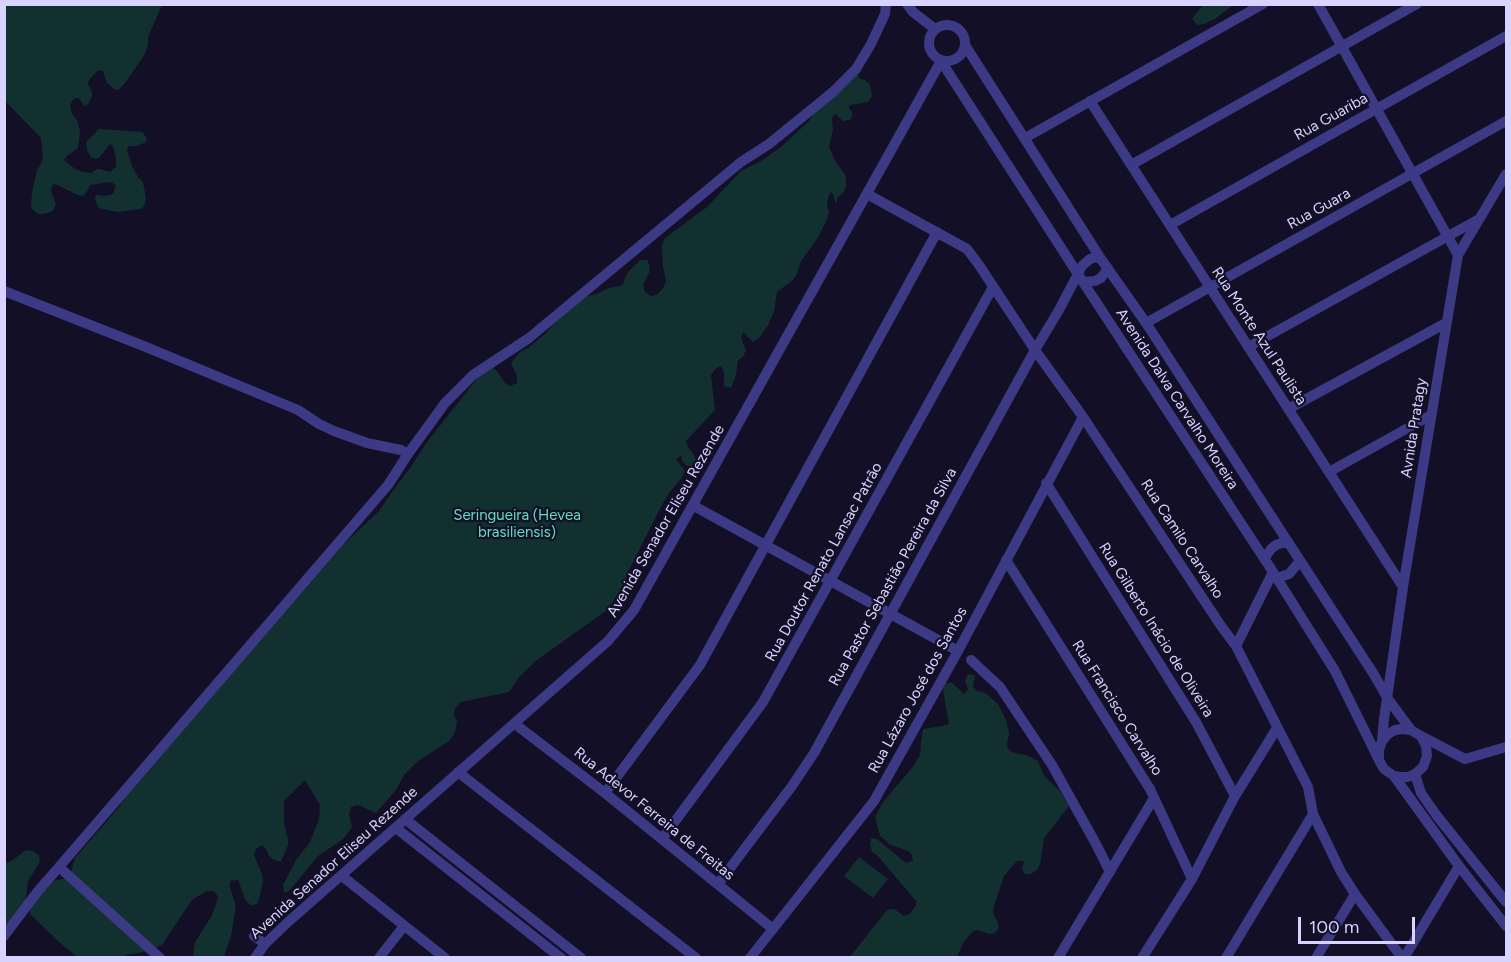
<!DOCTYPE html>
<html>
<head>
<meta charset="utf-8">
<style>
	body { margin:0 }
	#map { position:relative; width:1511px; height:962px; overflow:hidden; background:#130f26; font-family:Figtree,sans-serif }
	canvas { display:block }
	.frame { position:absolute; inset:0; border:6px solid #d9d4ff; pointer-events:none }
	.scale { position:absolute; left:1298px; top:917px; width:117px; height:27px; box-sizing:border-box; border:3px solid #d9d4ff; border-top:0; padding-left:8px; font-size:18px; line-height:21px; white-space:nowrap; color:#d9d4ff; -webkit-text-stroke:4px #130f26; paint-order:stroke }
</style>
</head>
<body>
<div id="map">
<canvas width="1511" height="962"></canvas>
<div class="frame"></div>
<div class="scale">100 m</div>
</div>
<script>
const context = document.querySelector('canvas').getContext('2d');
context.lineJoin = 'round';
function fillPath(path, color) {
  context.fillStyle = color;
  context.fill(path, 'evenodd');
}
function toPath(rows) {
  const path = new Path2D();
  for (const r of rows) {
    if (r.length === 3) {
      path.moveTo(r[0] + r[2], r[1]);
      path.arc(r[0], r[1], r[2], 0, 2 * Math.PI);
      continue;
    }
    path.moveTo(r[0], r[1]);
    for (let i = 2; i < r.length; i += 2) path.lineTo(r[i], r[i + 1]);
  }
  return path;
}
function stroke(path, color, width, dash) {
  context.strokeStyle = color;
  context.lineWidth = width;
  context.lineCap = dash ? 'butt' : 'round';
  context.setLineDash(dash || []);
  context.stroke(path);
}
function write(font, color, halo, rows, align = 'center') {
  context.font = font + ' Figtree,sans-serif';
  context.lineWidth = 4.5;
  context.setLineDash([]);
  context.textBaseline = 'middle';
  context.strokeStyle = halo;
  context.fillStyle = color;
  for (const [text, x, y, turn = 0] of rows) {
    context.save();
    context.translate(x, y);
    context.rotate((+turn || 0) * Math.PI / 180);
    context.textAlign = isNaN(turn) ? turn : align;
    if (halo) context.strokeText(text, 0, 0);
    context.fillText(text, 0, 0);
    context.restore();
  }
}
const green = toPath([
	[4,5,162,5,148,37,148,45,145,54,125,83,118,90,114,89,107,83,103,71,98,70,89,80,88,84,92,92,92,96,88,104,84,106,79,98,75,98,72,101,70,105,72,114,77,120,80,131,78,148,67,156,64,160,74,168,82,172,91,173,95,170,99,169,110,172,116,167,116,158,113,146,110,144,99,158,95,159,91,157,87,150,86,142,99,129,142,132,147,138,146,142,137,146,129,146,127,150,132,166,138,177,143,182,146,198,144,206,141,209,117,212,102,209,98,207,95,199,96,195,105,196,113,194,116,186,113,183,110,182,90,185,86,193,83,196,78,195,55,184,52,186,51,191,56,204,54,209,51,212,43,214,38,214,32,209,31,205,32,192,37,171,43,159,41,138,5,101],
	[1203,5,1203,4,1233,5,1215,19,1204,24,1197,25,1192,19],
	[857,73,860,79,865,80,870,85,872,96,868,102,850,105,849,108,853,114,850,120,843,121,836,114,833,116,832,119,833,130,829,147,835,161,846,176,846,187,843,193,838,197,836,204,833,194,831,192,829,195,827,205,829,212,827,220,817,239,801,261,797,274,793,280,777,292,774,312,768,325,759,338,753,342,743,332,741,338,746,350,743,357,738,360,736,375,731,388,724,386,724,372,721,366,715,369,711,375,715,410,686,441,688,447,694,455,697,461,694,467,687,466,682,461,681,456,676,459,685,471,681,479,670,492,663,503,630,568,622,588,607,610,537,660,520,676,509,692,461,702,455,708,454,715,457,721,456,728,454,734,449,741,418,761,404,775,396,790,376,813,358,805,351,807,349,814,352,827,347,834,342,840,318,856,290,890,284,893,283,885,296,860,310,842,319,819,320,805,305,780,284,801,284,824,288,839,288,845,281,862,274,860,269,856,266,849,262,845,256,849,254,855,262,874,263,882,258,903,252,906,246,901,238,880,230,881,230,888,236,906,231,936,224,957,193,957,195,942,211,917,216,904,218,897,214,891,207,891,193,899,185,910,162,945,148,951,126,955,123,957,77,957,58,941,30,914,31,906,45,883,67,878,71,872,75,858,119,807,127,794,346,542,379,511,392,492,410,468,427,442,480,375,491,367,497,371,505,383,510,386,517,383,517,376,511,363,520,352,528,348,545,334,555,323,586,296,594,295,609,288,623,285,625,277,629,271,640,260,647,260,650,266,649,273,643,285,645,292,651,296,658,294,663,288,666,281,663,266,662,252,662,245,665,238,707,207,741,171,761,161,781,147,809,121,816,110],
	[968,674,975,675,973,687,977,691,983,692,988,695,998,704,1006,720,1009,733,1007,745,1009,750,1014,753,1027,755,1038,761,1045,777,1059,790,1069,806,1044,838,1040,864,1037,870,1031,874,1025,874,1022,869,1024,861,1017,861,1004,876,994,906,993,912,998,923,998,929,995,933,989,934,977,930,972,932,963,943,957,957,849,958,887,910,894,909,904,916,910,914,914,908,917,902,877,855,872,852,870,844,871,838,877,839,906,863,913,861,912,855,908,851,889,844,885,840,880,836,875,817,883,802,912,768,920,755,921,741,923,729,942,726,949,724,943,690,944,684,951,682,964,694,968,689,965,681],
	[26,850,33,851,39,855,40,862,28,881,25,904,5,927,5,863,10,862],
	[859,857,888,879,873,898,844,876]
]);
const minor = toPath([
	[907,4,913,12,935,29],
	[1318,4,1458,255],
	[947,43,18],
	[941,61,1083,282,1273,572,1335,671,1381,764,1384,769,1394,776,1401,777,1408,777,1415,774,1423,767,1427,756,1426,746,1421,736,1411,730,1388,699,1373,673,1146,323,1101,259,965,45],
	[1090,101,1403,587],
	[1025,138,1263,4],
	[1131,165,1417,4],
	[867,194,967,249,979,265,1035,350,1083,417,1221,626,1236,646,1308,787,1313,814,1341,872,1355,894,1402,958],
	[1170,225,1506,36],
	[1083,282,1095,281,1101,278,1108,268],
	[4,291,146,347,298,410,319,424,334,431,367,443,401,450,408,454],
	[1146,323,1506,121],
	[1248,347,1479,219],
	[1288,409,1446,323],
	[1329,472,1431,415],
	[1046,483,1196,722,1235,796],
	[694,506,958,651],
	[1264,559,1271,549,1276,545,1282,543,1289,543],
	[1006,560,1150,789,1192,879],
	[1277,578,1289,574,1300,561],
	[1236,646,1273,572],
	[971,660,1000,687,1052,765,1096,844,1110,872],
	[515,724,605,793,773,929],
	[1421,736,1465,759,1506,747],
	[1382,741,1388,734,1395,730,1403,729,1411,730],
	[1379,757,1379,750,1382,741,1384,719,1403,587,1458,255,1506,174],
	[458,772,696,958],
	[1415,774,1421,793,1437,816,1506,902],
	[1394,776,1459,866,1506,926],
	[605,793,700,665,937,232],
	[405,819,581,958],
	[396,828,561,958],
	[662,839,763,702,993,287],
	[59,867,388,485,408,454,445,403,473,375,529,338,741,162,769,144,833,92,856,69,871,44,885,14,886,4],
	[342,876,445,958],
	[718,884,792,786,814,753,1035,350,1059,310,1082,266,1090,259,1096,257,1101,259],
	[4,936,38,891,59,867,160,958],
	[254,936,265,944],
	[255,958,265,944,288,922,608,641,634,610,941,61],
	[379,958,404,926],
	[750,958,874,801,958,651,1083,417],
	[1058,958,1154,798],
	[1142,958,1192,879,1235,796,1277,728],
	[1226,958,1313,814],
	[1316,958,1355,894],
	[1404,958,1459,866]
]);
const streetNames = [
	["Rua Guariba",1331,117,-29],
	["Rua Guara",1319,209,-29],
	["Rua Monte Azul Paulista",1259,336,57],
	["Avenida Dalva Carvalho Moreira",1177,399,57],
	["Avnida Pratagy",1414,428,-81],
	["Avenida Senador Eliseu Rezende",666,521,-60],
	["Rua Camilo Carvalho",1182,539,57],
	["Rua Doutor Renato Lansac Patrão",824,562,-61],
	["Rua Pastor Sebastião Pereira da Silva",893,577,-61],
	["Rua Gilberto Inácio de Oliveira",1156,630,58],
	["Rua Lázaro José dos Santos",918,690,-61],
	["Rua Francisco Carvalho",1117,708,58],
	["Rua Adevor Ferreira de Freitas",654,814,39],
	["Avenida Senador Eliseu Rezende",334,863,-42]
];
const parkNames = [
	["Seringueira (Hevea",517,516],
	["brasiliensis)",517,533]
];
fillPath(green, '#12302f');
stroke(minor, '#3d3a85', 10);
write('15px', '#d9d4ff', '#130f26', streetNames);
write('15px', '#5fe0c0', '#130f26', parkNames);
</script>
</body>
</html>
